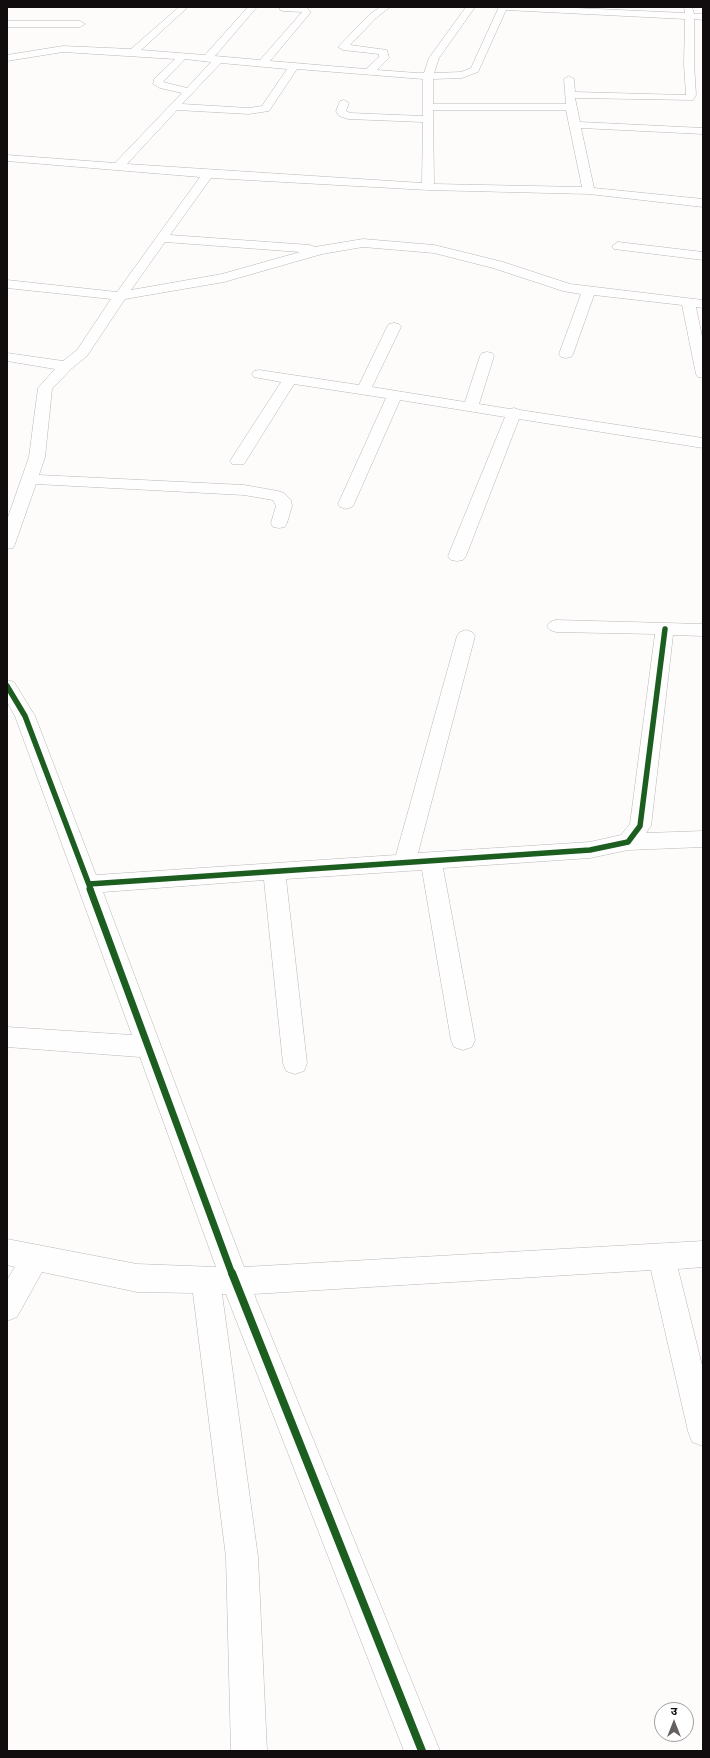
<!DOCTYPE html>
<html>
<head>
<meta charset="utf-8">
<style>
	body { margin:0 }
	#map { position:relative; width:710px; height:1758px; overflow:hidden; background:#fefbfb; font-family:Arial,"Noto Sans Devanagari",sans-serif }
	canvas { display:block }
	.frame { position:absolute; inset:0; border:8px solid #110d0e; pointer-events:none }
	.north { position:absolute; left:654px; top:1702px; width:40px; height:40px; box-sizing:border-box; background:#fff; border:1px solid #a09e9f; border-radius:50%; rotate:0deg; font-size:11px; font-weight:700; line-height:16px; text-align:center; color:#110d0e }
	.north::after { content:''; display:block; margin:auto; width:14px; height:18px; background:#646061; clip-path:polygon(50% 0,100% 100%,50% 72%,0 100%) }
</style>
</head>
<body>
<div id="map">
<canvas width="710" height="1758"></canvas>
<div class="frame"></div>
<div class="north">उ</div>
</div>
<script>
const context = document.querySelector('canvas').getContext('2d');
context.lineJoin = 'round';
function toPath(rows) {
  const path = new Path2D();
  for (const r of rows) {
    path.moveTo(r[0], r[1]);
    for (let i = 2; i < r.length; i += 2) path.lineTo(r[i], r[i + 1]);
  }
  return path;
}
function stroke(path, color, width, dash) {
  context.strokeStyle = color;
  context.lineWidth = width;
  context.lineCap = dash ? 'butt' : 'round';
  context.setLineDash(dash || []);
  context.stroke(path);
}
function fillPath(path, color) {
  context.fillStyle = color;
  context.fill(path, 'evenodd');
}
const minor = toPath([
	[179,7,188,7,141,50,205,55,248,7,257,7,215,56,260,60,302,12,283,11,280,10,279,7,306,7,311,12,270,61,366,69,379,57,379,54,343,50,338,47,370,14,380,7,390,7,376,18,350,45,387,50,389,58,377,70,417,73,424,73,429,58,466,7,475,7,439,58,434,73,461,72,471,68,498,9,496,7,554,7,685,13,684,7,692,7,694,14,703,14,703,20,694,19,694,64,696,95,693,100,575,98,580,122,703,128,703,134,581,128,594,188,703,199,703,207,589,194,428,190,211,178,170,235,310,245,315,247,363,239,434,245,503,262,570,284,703,300,703,308,696,307,703,341,703,378,698,377,696,374,682,305,594,295,573,354,571,357,566,358,561,357,559,354,581,294,563,291,493,268,434,253,363,247,322,254,224,282,125,299,87,356,71,369,52,389,45,457,39,475,244,485,278,491,284,493,291,500,292,506,287,523,285,527,279,528,273,527,271,523,276,506,273,500,244,495,36,484,15,544,13,548,7,549,7,520,29,457,38,388,55,369,7,361,7,353,63,361,77,350,111,299,7,288,7,280,117,292,200,177,7,161,7,155,115,163,182,93,160,88,153,84,154,79,175,59,63,52,7,61,7,55,63,46,131,49,179,7],
	[506,10,685,19,684,64,686,95,575,92,574,79,569,76,564,79,566,104,433,104,433,79,462,78,478,72,506,10],
	[185,59,211,62,187,88,163,82,185,59],
	[221,63,287,69,262,106,249,108,182,104,221,63],
	[297,69,423,79,423,116,350,113,346,111,349,103,344,100,340,101,336,111,339,116,348,119,423,122,422,183,127,164,177,110,249,114,269,111,297,69],
	[433,110,566,110,582,187,434,184,433,110],
	[165,242,300,252,222,274,131,290,165,242],
	[7,21,80,21,85,24,80,27,7,27,7,21],
	[618,242,703,252,703,260,614,249,612,246,618,242],
	[394,323,399,324,401,327,372,387,465,402,480,356,482,353,487,352,492,353,494,356,479,404,510,409,514,408,520,410,703,438,703,448,519,419,466,556,463,560,457,561,451,560,448,556,505,417,400,400,354,504,352,507,346,509,340,507,338,504,386,398,294,384,244,464,232,464,230,461,281,382,254,377,252,374,254,371,259,370,359,385,387,327,389,324,394,323],
	[556,620,703,624,703,636,673,635,651,826,646,833,703,831,703,847,628,850,590,858,443,868,475,1040,472,1047,463,1050,454,1047,451,1040,422,870,286,879,307,1063,304,1071,295,1074,286,1071,283,1063,264,880,103,892,244,1267,703,1241,703,1267,678,1269,703,1369,703,1446,692,1442,688,1431,651,1270,254,1294,440,1751,404,1751,226,1294,222,1294,258,1557,267,1751,231,1751,226,1557,193,1293,137,1292,42,1272,17,1317,7,1321,7,1280,15,1267,7,1265,7,1239,137,1264,216,1267,140,1057,7,1047,7,1027,132,1035,15,716,7,702,7,680,14,682,35,716,96,875,396,855,457,636,460,632,466,630,472,632,475,636,418,853,590,842,621,835,630,824,655,634,556,632,550,630,547,626,550,622,556,620]
]);
const cyclewayFar2 = toPath([
	[7,686,25,716,91,890],
	[89,884,590,850,628,842,640,826,665,629]
]);
const cyclewayFar1 = toPath([
	[90,889,232,1274]
]);
const cycleway = toPath([
	[232,1273,422,1751]
]);
stroke(minor, '#b9b6b6', 1);
fillPath(minor, '#fffefe');
stroke(cyclewayFar2, '#1b5e20', 5.5);
stroke(cyclewayFar1, '#1b5e20', 7);
stroke(cycleway, '#1b5e20', 8);
</script>
</body>
</html>
